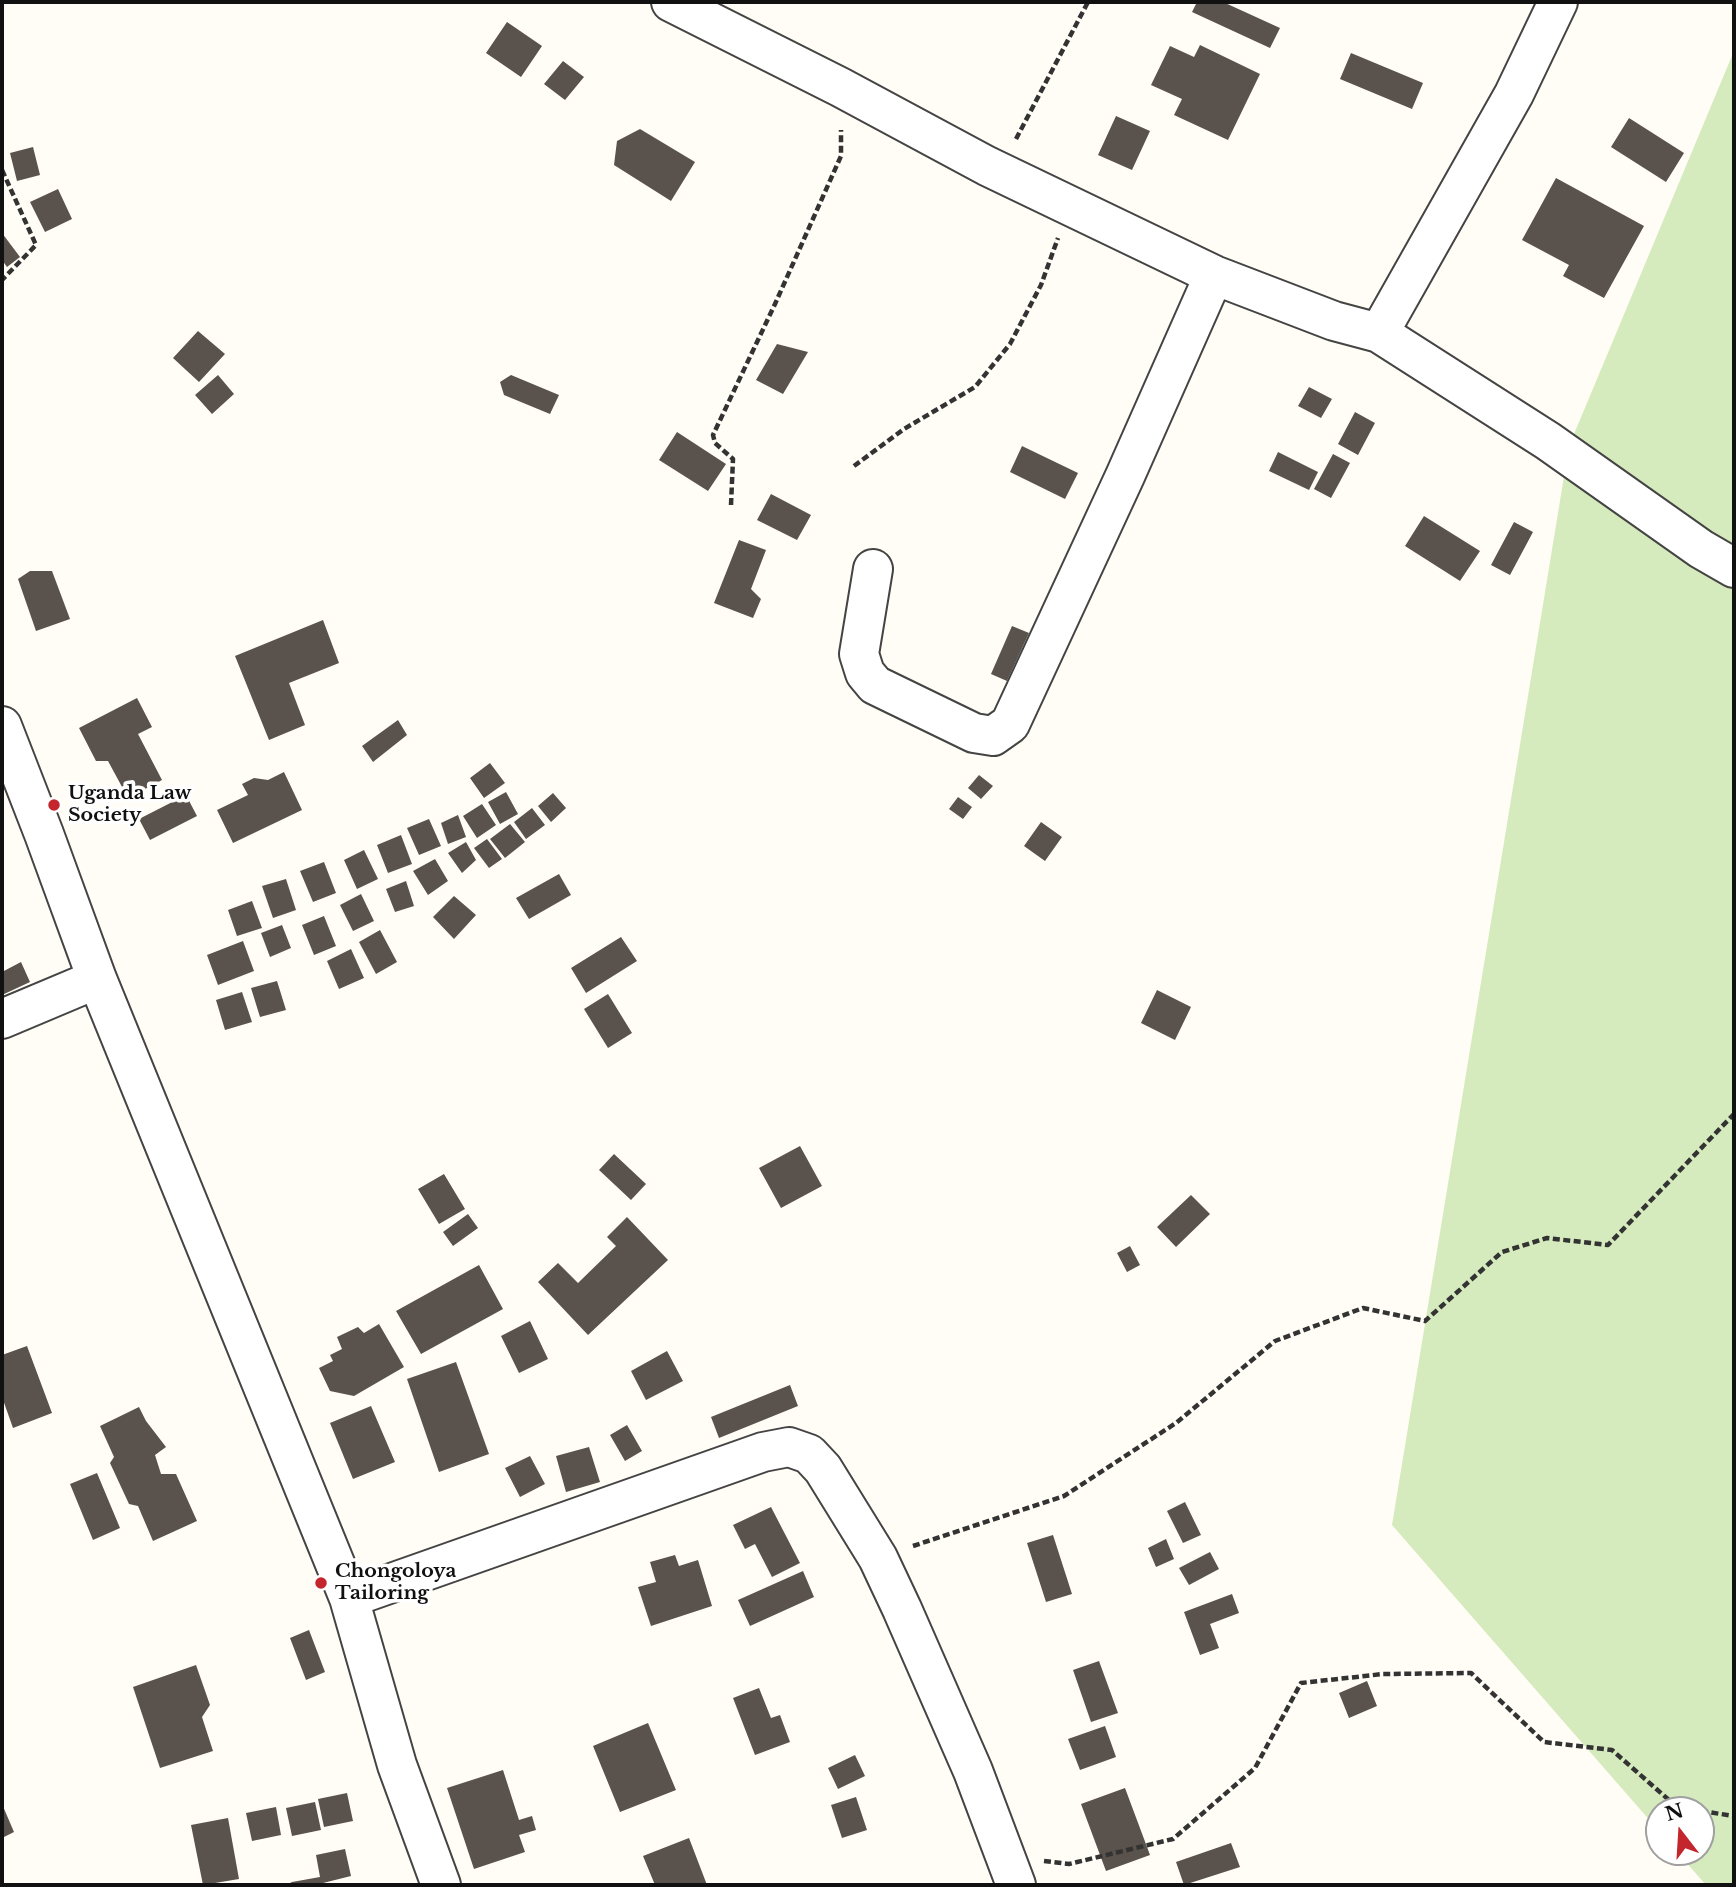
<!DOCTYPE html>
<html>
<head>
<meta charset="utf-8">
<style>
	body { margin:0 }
	#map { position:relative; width:1736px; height:1887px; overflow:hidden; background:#fffdf5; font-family:"Libre Baskerville",serif }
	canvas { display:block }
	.frame { position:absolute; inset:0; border:4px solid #111; pointer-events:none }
	.north { position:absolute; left:1645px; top:1796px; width:70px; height:70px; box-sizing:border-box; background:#fff; border:2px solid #a0a0a0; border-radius:50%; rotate:343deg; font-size:19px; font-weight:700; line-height:28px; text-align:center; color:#111 }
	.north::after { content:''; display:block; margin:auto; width:24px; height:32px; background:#c4262e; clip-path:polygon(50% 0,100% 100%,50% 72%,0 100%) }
</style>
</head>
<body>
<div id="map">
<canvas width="1736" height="1887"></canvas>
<div class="frame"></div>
<div class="north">N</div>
</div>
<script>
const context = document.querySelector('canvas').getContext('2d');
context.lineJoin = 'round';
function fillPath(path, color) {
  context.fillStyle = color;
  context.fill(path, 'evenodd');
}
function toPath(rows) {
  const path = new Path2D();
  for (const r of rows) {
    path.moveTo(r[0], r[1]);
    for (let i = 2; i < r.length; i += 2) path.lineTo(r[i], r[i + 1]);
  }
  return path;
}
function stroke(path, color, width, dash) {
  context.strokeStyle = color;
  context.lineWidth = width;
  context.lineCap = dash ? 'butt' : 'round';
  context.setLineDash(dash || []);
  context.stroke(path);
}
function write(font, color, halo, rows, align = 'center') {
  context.font = font + ' "Libre Baskerville",serif';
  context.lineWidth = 7;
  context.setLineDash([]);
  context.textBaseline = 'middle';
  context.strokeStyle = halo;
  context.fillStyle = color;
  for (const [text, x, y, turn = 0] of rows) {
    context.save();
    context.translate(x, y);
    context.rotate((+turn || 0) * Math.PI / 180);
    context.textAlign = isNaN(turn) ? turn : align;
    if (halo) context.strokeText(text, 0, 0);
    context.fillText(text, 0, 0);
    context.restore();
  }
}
const green = toPath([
	[1734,51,1734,1885,1706,1885,1677,1852,1701,1852,1701,1810,1659,1810,1659,1831,1392,1525,1569,446]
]);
const building = toPath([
	[1197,2,1223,2,1280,28,1270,48,1192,12],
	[507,22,542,46,521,77,486,53],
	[1200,45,1260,74,1228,140,1174,115,1182,99,1151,85,1170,46,1194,57],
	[1351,53,1423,83,1412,109,1340,79],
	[563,61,584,77,565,100,544,84],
	[1116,116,1150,131,1132,170,1098,155],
	[1629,118,1684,153,1666,182,1611,147],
	[640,129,695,162,671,201,614,165,617,141],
	[33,147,40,175,17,181,10,153],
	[1556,178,1644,226,1604,298,1563,276,1569,265,1522,240],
	[58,189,72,219,45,232,30,202],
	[2,233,20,257,7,267,2,260],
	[198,331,225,354,199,382,173,358],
	[777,344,808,352,783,394,756,380],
	[218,375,234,394,212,414,195,395],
	[511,375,559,395,550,414,504,395,500,382],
	[1309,387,1332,399,1321,418,1298,406],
	[1355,412,1375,423,1358,455,1338,444],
	[677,432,726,464,708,491,659,460],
	[1022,446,1078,473,1065,499,1010,472],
	[1278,452,1318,472,1309,490,1269,471],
	[1333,454,1350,463,1331,498,1314,489],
	[771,494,811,515,797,540,757,520],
	[1424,516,1480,551,1460,581,1405,546],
	[1514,522,1533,532,1510,575,1491,565],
	[739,540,766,550,751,589,761,599,753,618,714,603],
	[30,571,52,571,70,619,36,631,18,579],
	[323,620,339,663,289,683,305,725,269,740,235,656],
	[1012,626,1029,633,1007,681,991,674],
	[137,698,152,727,138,734,162,780,128,798,108,761,96,761,79,728],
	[398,720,407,735,373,762,362,746],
	[490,763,505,783,484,798,470,778],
	[284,772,302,810,233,843,217,810,248,795,242,784,254,778,268,780],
	[979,775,993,786,981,799,968,788],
	[506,792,518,814,500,824,488,802],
	[553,793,566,808,551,822,538,806],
	[186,795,197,816,150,840,139,819],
	[958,797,972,807,963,819,949,809],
	[482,804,496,825,477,838,463,816],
	[532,808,545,825,526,839,514,822],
	[458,815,466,837,448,844,441,823],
	[429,819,441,846,419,855,407,828],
	[1041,822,1062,837,1045,861,1024,846],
	[510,824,525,842,505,858,490,839],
	[401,835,412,864,388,873,377,845],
	[487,839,502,859,489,868,474,848],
	[466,842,476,860,462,873,448,853],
	[364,850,378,879,357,889,344,860],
	[435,859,448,881,428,895,413,871],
	[324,862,336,893,313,902,300,871],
	[559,874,571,895,529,919,516,898],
	[286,879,296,910,273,918,262,886],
	[406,881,414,906,395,912,386,889],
	[361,894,374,921,353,931,340,905],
	[454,896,476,915,454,939,433,917],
	[252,901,262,928,237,936,228,910],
	[324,916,336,946,314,955,302,925],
	[282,925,291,948,270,957,261,933],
	[380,930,397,962,376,974,359,942],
	[621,937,637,961,586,993,571,968],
	[243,941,254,971,218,985,207,955],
	[351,949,364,978,339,989,327,961],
	[21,962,30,982,2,995,2,972],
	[277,981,286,1010,260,1017,251,988],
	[1157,990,1191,1007,1175,1040,1141,1023],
	[242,992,252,1022,225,1030,216,1000],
	[608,994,632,1033,608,1048,584,1009],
	[800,1146,822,1186,781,1208,759,1168],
	[614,1154,646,1184,631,1200,599,1170],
	[444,1174,465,1209,439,1224,418,1189],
	[1191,1195,1210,1214,1176,1247,1157,1227],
	[468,1214,478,1228,453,1246,443,1232],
	[627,1217,668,1260,588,1335,538,1282,558,1263,578,1283,616,1246,607,1237],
	[1130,1246,1140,1265,1127,1272,1117,1253],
	[479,1265,503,1309,421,1354,396,1311],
	[530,1321,548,1359,519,1373,501,1336],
	[379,1324,404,1367,354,1396,330,1391,319,1368,333,1361,330,1355,342,1349,337,1337,358,1327,364,1333],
	[27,1346,52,1413,13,1428,2,1397,2,1355],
	[667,1351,683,1381,646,1400,631,1371],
	[456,1362,489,1454,439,1472,407,1379],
	[790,1385,798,1406,719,1438,711,1417],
	[371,1406,395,1462,353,1479,330,1423],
	[139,1407,146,1421,166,1447,155,1455,161,1474,176,1474,197,1521,153,1541,138,1506,129,1504,110,1463,114,1457,100,1426],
	[627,1425,642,1451,625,1461,610,1435],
	[589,1447,600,1482,566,1492,556,1456],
	[530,1456,545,1484,520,1497,505,1468],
	[97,1473,120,1528,93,1540,70,1484],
	[1185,1502,1201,1535,1183,1543,1167,1511],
	[771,1507,800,1563,772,1577,755,1544,745,1549,733,1525],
	[1053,1535,1072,1594,1046,1602,1027,1543],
	[1166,1539,1174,1559,1156,1567,1148,1548],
	[1210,1552,1219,1569,1189,1585,1179,1568],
	[675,1555,679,1566,698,1560,712,1606,651,1626,638,1587,656,1582,650,1562],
	[803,1571,814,1597,750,1626,738,1600],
	[1232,1594,1239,1613,1210,1624,1219,1648,1200,1655,1184,1612],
	[309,1630,325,1672,306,1680,290,1638],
	[1099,1661,1118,1713,1091,1722,1073,1670],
	[196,1665,210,1705,202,1717,213,1751,160,1768,133,1687],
	[1367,1681,1377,1706,1349,1718,1339,1693],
	[759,1688,771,1718,780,1715,790,1742,755,1755,733,1698],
	[648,1723,676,1790,620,1812,593,1746],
	[1105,1726,1116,1757,1080,1770,1068,1739],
	[855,1755,865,1776,838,1789,828,1768],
	[503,1770,519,1820,532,1816,536,1830,519,1835,525,1852,474,1869,447,1788],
	[1125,1788,1150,1855,1106,1871,1081,1804],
	[347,1793,353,1821,324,1827,318,1799],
	[856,1797,867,1830,842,1838,831,1805],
	[315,1802,321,1830,292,1836,286,1808],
	[2,1804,14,1832,2,1838],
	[276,1807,281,1835,252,1841,246,1813],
	[228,1818,239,1879,203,1885,191,1825],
	[689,1838,707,1885,655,1885,643,1856],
	[1231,1843,1240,1867,1184,1885,1176,1862],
	[345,1849,351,1876,323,1883,323,1885,286,1885,292,1882,320,1877,316,1855]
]);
const path = toPath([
	[1016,139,1088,2],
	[2,170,36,245,2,280],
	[854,466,904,429,975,387,1010,344,1041,285,1058,238],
	[731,505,733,459,715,443,713,435,775,304,841,156,841,130],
	[913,1546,1064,1496,1176,1423,1275,1341,1363,1308,1425,1321,1502,1252,1547,1238,1608,1245,1734,1114],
	[1701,1811,1734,1816],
	[1044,1861,1069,1864,1173,1839,1255,1768,1301,1683,1383,1674,1471,1673,1544,1742,1612,1750,1678,1808,1694,1810]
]);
const minor = toPath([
	[671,2,840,87,987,166,1214,275,1334,321,1379,333,1548,441,1701,549,1734,568],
	[1379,333,1514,94,1558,2],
	[873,569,859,654,865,673,875,685,974,733,993,736,1010,724,1125,476,1214,275],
	[2,726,44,834,97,979,349,1598,397,1765,441,1885],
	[2,1019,97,979],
	[349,1598,763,1452,789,1447,809,1454,823,1469,878,1558,902,1609,973,1771,1016,1885]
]);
const markers = [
	[54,805,7,"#c4262e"],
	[321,1583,7,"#c4262e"]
];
const poiNames = [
	["Uganda Law",68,794],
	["Society",68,816],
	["Chongoloya",335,1572],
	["Tailoring",335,1594]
];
fillPath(green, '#d5ebbd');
fillPath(building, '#5a524d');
stroke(minor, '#444', 42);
stroke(path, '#333', 4.5, [7, 3.5]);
stroke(minor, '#fff', 38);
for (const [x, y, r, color] of markers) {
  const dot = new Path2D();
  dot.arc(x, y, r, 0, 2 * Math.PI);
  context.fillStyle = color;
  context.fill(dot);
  stroke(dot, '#fff', 2.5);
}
write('bold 19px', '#111', '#fff', poiNames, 'left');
</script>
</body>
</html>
